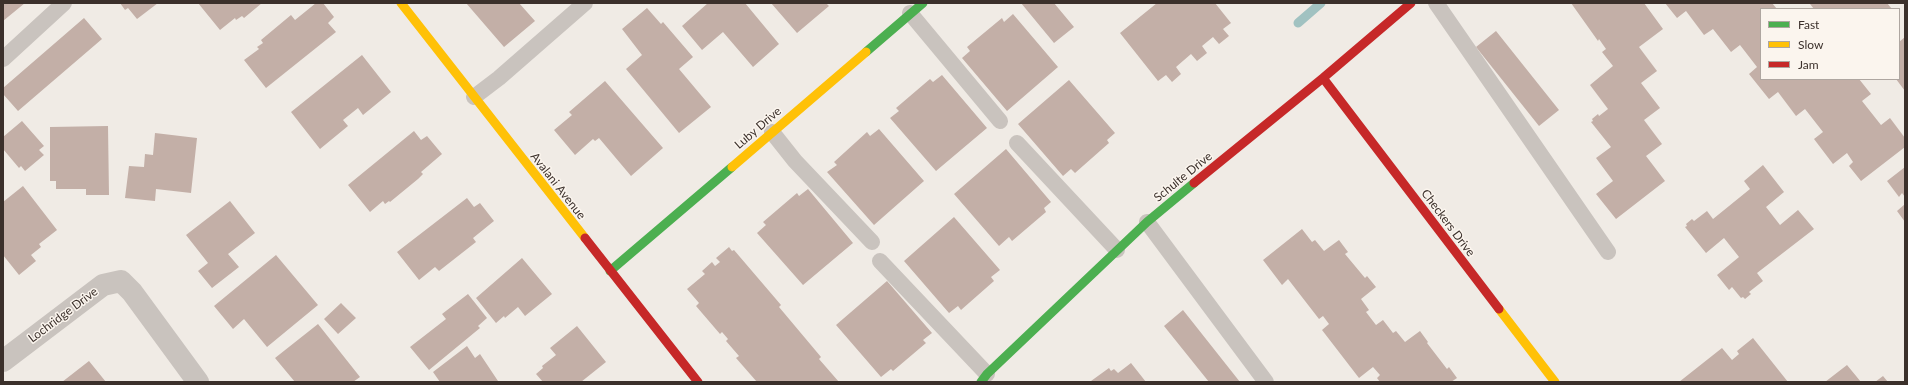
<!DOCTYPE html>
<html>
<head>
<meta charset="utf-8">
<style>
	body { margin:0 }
	#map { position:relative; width:1908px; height:385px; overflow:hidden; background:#f0ebe5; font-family:Lato,sans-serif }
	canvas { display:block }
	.frame { position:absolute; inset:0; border:4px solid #3b302b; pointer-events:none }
	.legend { position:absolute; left:1760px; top:8px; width:140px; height:72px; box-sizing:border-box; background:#fbf5ee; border:1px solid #aea6a0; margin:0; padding:5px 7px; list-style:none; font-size:12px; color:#3b302b }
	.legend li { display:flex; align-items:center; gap:8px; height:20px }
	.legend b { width:20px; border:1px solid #aea6a0 }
</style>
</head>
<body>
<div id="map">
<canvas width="1908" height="385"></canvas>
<div class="frame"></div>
<ul class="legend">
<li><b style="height:5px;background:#4caf50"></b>Fast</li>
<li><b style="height:5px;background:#ffc107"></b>Slow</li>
<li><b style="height:5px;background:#c62828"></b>Jam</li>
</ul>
</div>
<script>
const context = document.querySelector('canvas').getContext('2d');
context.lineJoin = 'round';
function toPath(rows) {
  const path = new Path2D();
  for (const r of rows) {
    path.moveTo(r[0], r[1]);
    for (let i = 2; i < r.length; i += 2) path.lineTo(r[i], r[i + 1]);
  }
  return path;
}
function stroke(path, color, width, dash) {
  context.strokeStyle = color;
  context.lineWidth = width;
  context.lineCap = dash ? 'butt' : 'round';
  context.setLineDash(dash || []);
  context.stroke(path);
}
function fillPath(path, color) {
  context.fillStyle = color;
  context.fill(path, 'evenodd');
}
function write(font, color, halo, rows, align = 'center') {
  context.font = font + ' Lato,sans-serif';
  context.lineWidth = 3;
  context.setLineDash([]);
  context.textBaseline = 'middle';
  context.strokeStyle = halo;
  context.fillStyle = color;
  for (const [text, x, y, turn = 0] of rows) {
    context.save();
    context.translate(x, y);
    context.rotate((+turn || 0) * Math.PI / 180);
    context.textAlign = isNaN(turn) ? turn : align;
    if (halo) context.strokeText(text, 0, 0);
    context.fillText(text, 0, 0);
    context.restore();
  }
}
const stream = toPath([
	[1298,23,1321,3]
]);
const building = toPath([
	[3,3,25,3,3,21],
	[120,3,158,3,137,19,128,8,125,10],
	[198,3,262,3,244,18,242,16,236,20,235,18,220,30],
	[316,3,323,3,334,17,328,23,336,32,266,88,244,60,259,49,257,47,263,43,261,40,291,15,295,20],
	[466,3,519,3,535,21,504,47],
	[708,3,745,3,779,44,753,67,723,32,702,50,682,26],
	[771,3,826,3,829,6,797,33],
	[1021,3,1054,3,1074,27,1054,43],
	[1157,3,1215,3,1231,23,1223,29,1229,36,1219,44,1213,37,1202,46,1207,53,1197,61,1191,54,1176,67,1181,74,1172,82,1166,75,1158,81,1120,33],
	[1571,3,1644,3,1663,29,1639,47,1657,71,1641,83,1660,108,1644,120,1662,144,1646,156,1665,181,1616,219,1596,194,1613,181,1596,158,1611,147,1591,122,1593,121,1592,119,1598,114,1599,116,1608,109,1590,85,1613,66,1602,52,1606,49,1599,39,1598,41],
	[1665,3,1772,3,1777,9,1761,9,1761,79,1859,79,1871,94,1862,101,1881,125,1890,118,1905,138,1905,147,1861,181,1849,166,1853,162,1847,153,1833,164,1814,139,1823,132,1805,109,1796,116,1778,92,1769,99,1749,74,1757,67,1740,45,1731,52,1713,29,1704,35,1686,11,1677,18],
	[1812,3,1887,3,1892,9,1814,9,1810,4],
	[647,8,661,24,663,22,693,57,679,69,711,107,679,133,626,69,642,55,622,29],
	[1013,14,1058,67,1007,111,962,58,970,51,967,47,1002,18,1004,22],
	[84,18,102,39,18,111,3,94,3,88],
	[1496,31,1559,110,1539,126,1476,47],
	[1905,37,1905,91,1896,79,1899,79,1899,42],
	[362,55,391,92,363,115,358,108,343,120,348,126,320,149,291,112],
	[942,75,987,128,936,171,890,118,899,111,896,108,930,79,933,82],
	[1069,80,1115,133,1107,140,1109,143,1075,173,1071,169,1063,176,1018,124],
	[605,81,663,148,631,176,599,138,595,141,593,139,575,155,554,130,572,115,569,112],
	[22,121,44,146,39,150,44,155,25,171,21,166,19,168,3,149,3,137],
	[108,126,109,195,86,195,86,189,56,189,56,181,50,181,50,127],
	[879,129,924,181,874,225,827,172,837,165,834,162,867,132,870,136],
	[414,131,421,140,427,136,442,154,421,172,423,174,418,179,390,202,389,201,385,204,383,201,370,212,348,185],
	[155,133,197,138,191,193,156,189,155,201,125,198,129,166,144,167,145,154,153,155],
	[1006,149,1051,202,1044,208,1046,212,1012,241,1009,237,999,246,954,194],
	[1763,165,1784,192,1766,207,1780,225,1798,210,1814,229,1757,273,1763,281,1749,292,1751,294,1745,299,1743,297,1741,298,1732,287,1729,290,1717,275,1739,257,1724,238,1706,253,1685,227,1687,226,1686,224,1692,219,1694,221,1707,211,1713,219,1750,189,1744,181],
	[1905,167,1905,197,1902,193,1899,197,1887,181],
	[23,186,57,230,39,244,41,247,31,255,36,261,19,275,3,255,3,202],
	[808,189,853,243,803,285,757,233,766,225,763,222,797,193,799,196],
	[467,198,474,207,480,203,494,221,473,238,476,242,439,271,435,267,419,280,397,252],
	[230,201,255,233,228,254,239,267,212,288,198,271,208,263,186,235],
	[1905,204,1905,222,1897,211],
	[954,217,1000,270,991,277,994,281,961,310,958,306,949,313,904,261],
	[1302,229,1312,242,1315,240,1324,251,1339,240,1348,252,1345,254,1365,278,1367,276,1376,287,1361,299,1369,310,1366,312,1376,325,1383,320,1393,333,1396,331,1405,342,1420,331,1428,342,1427,343,1447,369,1449,367,1457,378,1451,382,1380,382,1377,378,1380,375,1373,367,1359,378,1322,330,1329,324,1323,316,1319,319,1288,279,1282,285,1263,260],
	[729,247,732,251,734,250,781,305,779,307,821,357,819,359,839,382,757,382,736,358,739,356,726,341,728,339,722,332,720,334,696,306,699,303,687,289,705,274,702,271,712,262,715,266,720,262,716,258],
	[276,255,318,305,267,347,244,319,233,329,214,306],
	[522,258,552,294,525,316,518,307,505,318,504,316,496,323,476,298],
	[887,281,932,333,923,340,926,343,893,371,891,369,881,377,836,325],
	[468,294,487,318,478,326,480,328,429,370,410,347,446,319,442,314],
	[341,303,356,318,338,334,324,319],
	[1183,310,1240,382,1209,382,1164,326],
	[318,324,360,377,353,382,295,382,275,358],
	[577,326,606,362,581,382,543,382,536,374,543,368,542,366,556,355,550,348],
	[1753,338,1788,382,1679,382,1722,348,1732,360,1739,354,1737,351],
	[467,346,475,358,480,354,498,381,496,382,440,382,433,372],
	[89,361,106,382,62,382],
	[1131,363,1146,382,1091,381,1109,368,1111,371,1114,369,1118,373],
	[1847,365,1861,382,1825,382],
	[1883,376,1888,382,1875,382]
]);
const lane = toPath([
	[1436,3,1608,252],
	[910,13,1000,121],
	[3,59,64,3],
	[474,97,499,78,585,3],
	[772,132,795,161,872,242],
	[1017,143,1117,250],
	[1147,222,1266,382],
	[880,261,987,374]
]);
const street = toPath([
	[3,361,103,285,121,281,132,292,198,382]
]);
const fast = toPath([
	[866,52,923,3],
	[610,271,732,167],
	[981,382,987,374,1147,222,1194,183]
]);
const slow = toPath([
	[401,3,585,238],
	[732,167,866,52],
	[1499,309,1555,382]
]);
const jam = toPath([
	[1323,78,1499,309],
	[1194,183,1323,78,1411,3],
	[585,238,698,382]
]);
const streetNames = [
	["Luby Drive",758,128,-41],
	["Schulte Drive",1183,177,-39],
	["Avalani Avenue",558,186,52],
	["Checkers Drive",1448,223,53],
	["Lochridge Drive",63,315,-37]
];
stroke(stream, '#a1c2c1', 9);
fillPath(building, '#c3afa7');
stroke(lane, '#c9c3be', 16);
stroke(street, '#c9c3be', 22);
stroke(fast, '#4caf50', 9);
stroke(slow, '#ffc107', 9);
stroke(jam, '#c62828', 9);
write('12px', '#3b302b', '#fbf5ee', streetNames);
</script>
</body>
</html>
